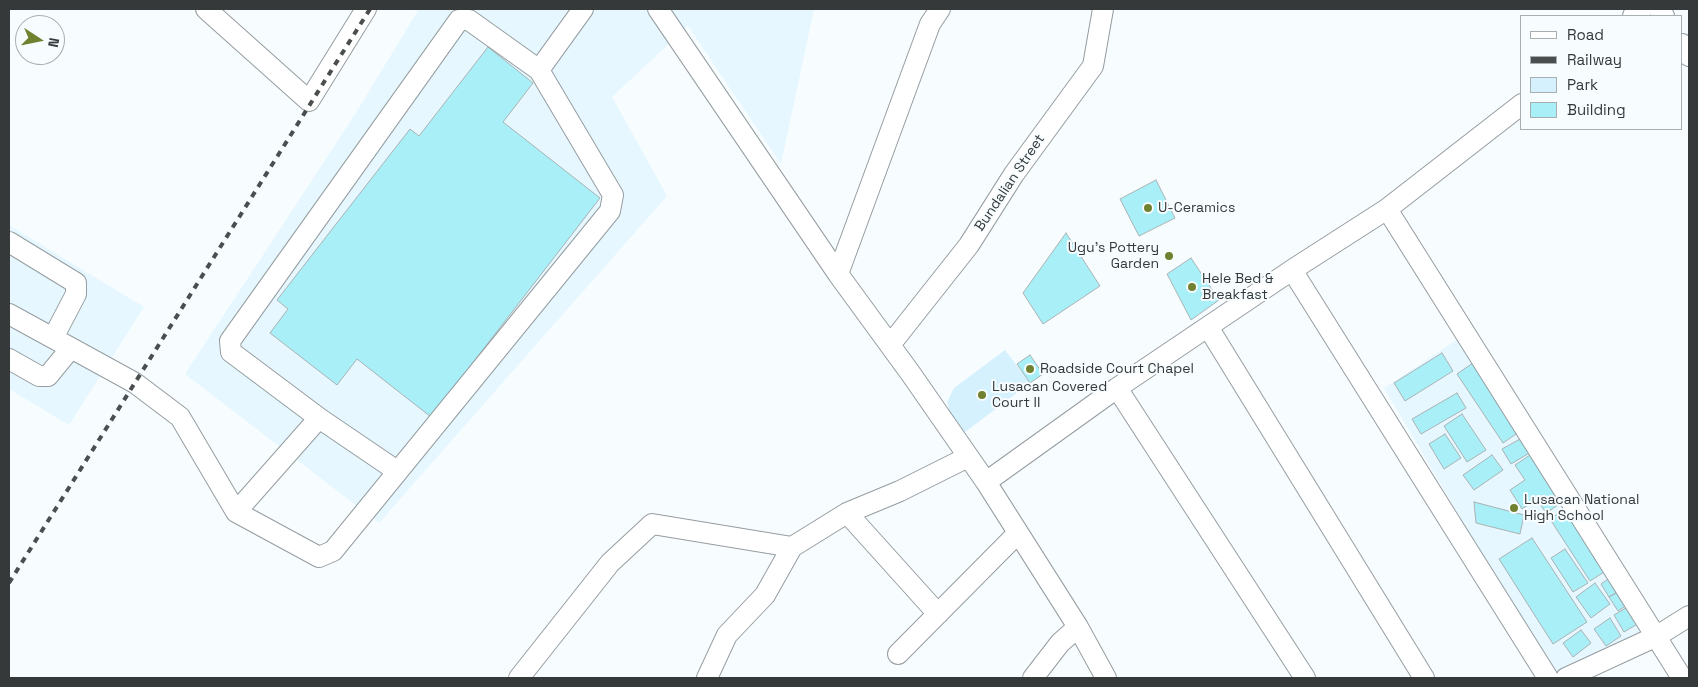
<!DOCTYPE html>
<html>
<head>
<meta charset="utf-8">
<style>
	body { margin:0 }
	#map { position:relative; width:1698px; height:687px; overflow:hidden; background:#f7fcff; font-family:"Space Grotesk",sans-serif }
	canvas { display:block }
	.frame { position:absolute; inset:0; border:10px solid #35393a; pointer-events:none }
	.legend { position:absolute; left:1520px; top:15px; width:162px; height:115px; box-sizing:border-box; background:#f7fcff; border:1px solid #a9aeb0; margin:0; padding:6px 9px; list-style:none; font-size:15px; color:#35393a }
	.legend li { display:flex; align-items:center; gap:10px; height:25px }
	.legend b { width:25px; border:1px solid #a9aeb0 }
	.north { position:absolute; left:15px; top:15px; width:50px; height:50px; box-sizing:border-box; background:#f7fcff; border:1px solid #a9aeb0; border-radius:50%; rotate:101deg; font-size:14px; font-weight:700; line-height:20px; text-align:center; color:#35393a }
	.north::after { content:''; display:block; margin:auto; width:18px; height:22px; background:#708130; clip-path:polygon(50% 0,100% 100%,50% 72%,0 100%) }
</style>
</head>
<body>
<div id="map">
<canvas width="1698" height="687"></canvas>
<div class="frame"></div>
<ul class="legend">
<li><b style="height:6px;background:#fff"></b>Road</li>
<li><b style="height:6px;background:#4a4e4f"></b>Railway</li>
<li><b style="height:14px;background:#d5f1fe"></b>Park</li>
<li><b style="height:14px;background:#a9eff8"></b>Building</li>
</ul>
<div class="north">N</div>
</div>
<script>
const context = document.querySelector('canvas').getContext('2d');
context.lineJoin = 'round';
function fillPath(path, color) {
  context.fillStyle = color;
  context.fill(path, 'evenodd');
}
function toPath(rows) {
  const path = new Path2D();
  for (const r of rows) {
    path.moveTo(r[0], r[1]);
    for (let i = 2; i < r.length; i += 2) path.lineTo(r[i], r[i + 1]);
  }
  return path;
}
function stroke(path, color, width, dash) {
  context.strokeStyle = color;
  context.lineWidth = width;
  context.lineCap = dash ? 'butt' : 'round';
  context.setLineDash(dash || []);
  context.stroke(path);
}
function write(font, color, halo, rows, align = 'center') {
  context.font = font + ' "Space Grotesk",sans-serif';
  context.lineWidth = 4;
  context.setLineDash([]);
  context.textBaseline = 'middle';
  context.strokeStyle = halo;
  context.fillStyle = color;
  for (const [text, x, y, turn = 0] of rows) {
    context.save();
    context.translate(x, y);
    context.rotate((+turn || 0) * Math.PI / 180);
    context.textAlign = isNaN(turn) ? turn : align;
    if (halo) context.strokeText(text, 0, 0);
    context.fillText(text, 0, 0);
    context.restore();
  }
}
const built = toPath([
	[419,9,814,9,781,164,688,26,612,97,667,196,379,523,185,374,352,119],
	[9,225,144,307,69,425,9,389],
	[1464,335,1649,627,1555,678,1384,388]
]);
const green = toPath([
	[1005,350,1030,383,964,433,950,413,947,402,954,388]
]);
const building = toPath([
	[488,47,533,83,503,122,600,198,431,417,357,359,337,385,270,333,288,309,277,300,410,129,419,136,488,47],
	[1156,180,1175,218,1139,236,1120,199,1156,180],
	[1066,233,1100,286,1043,324,1023,293,1066,233],
	[1191,258,1219,300,1191,320,1167,274,1191,258],
	[1442,353,1453,371,1405,401,1394,383,1442,353],
	[1030,355,1043,374,1030,383,1017,364,1030,355],
	[1473,363,1519,432,1503,443,1457,374,1473,363],
	[1457,393,1466,408,1421,434,1412,419,1457,393],
	[1462,414,1486,450,1467,462,1444,426,1462,414],
	[1445,434,1461,458,1444,469,1429,444,1445,434],
	[1522,438,1531,452,1511,464,1502,449,1522,438],
	[1533,453,1564,501,1546,513,1537,499,1522,509,1510,490,1525,480,1515,465,1533,453],
	[1492,455,1503,470,1474,490,1463,475,1492,455],
	[1474,502,1524,515,1520,534,1476,523,1474,502],
	[1570,506,1609,569,1590,581,1550,519,1570,506],
	[1532,538,1587,622,1553,644,1499,559,1532,538],
	[1565,549,1588,583,1573,592,1551,558,1565,549],
	[1613,576,1621,590,1609,597,1601,584,1613,576],
	[1595,583,1610,604,1591,618,1576,597,1595,583],
	[1621,590,1630,603,1618,611,1609,597,1621,590],
	[1629,606,1639,623,1624,632,1614,615,1629,606],
	[1610,618,1621,636,1606,646,1594,629,1610,618],
	[1581,630,1591,643,1573,657,1563,643,1581,630]
]);
const minor = toPath([
	[206,9,309,101,366,9],
	[658,9,838,274,911,374,986,482,1078,627,1106,678],
	[1659,9,1664,16],
	[1633,16,1642,9],
	[1682,44,1689,56],
	[1387,209,1682,678],
	[9,242,76,283,76,294,53,338],
	[1292,270,1548,678],
	[838,274,930,24,940,9],
	[9,314,135,383,180,417,236,512,319,557,333,551,610,211,613,195,539,70,583,9],
	[1208,327,1424,678],
	[890,345,969,245,1014,174,1093,66,1103,9],
	[9,359,39,376,48,376,71,348],
	[1117,388,1305,678],
	[319,418,397,471],
	[986,482,1117,388,1292,270,1387,209,1522,104],
	[236,512,319,418,231,352,230,341,459,20,469,20,539,70],
	[847,513,938,614],
	[898,654,1018,533],
	[519,678,610,563,652,524,792,547],
	[707,678,727,635,765,595,792,547,847,513,900,491,968,457],
	[1033,678,1060,643,1078,627],
	[1566,678,1657,636,1689,616]
]);
const rail = toPath([
	[9,583,370,9]
]);
const markers = [
	[1148,208,5,"#708130"],
	[1169,256,5,"#708130"],
	[1192,287,5,"#708130"],
	[1030,369,5,"#708130"],
	[982,395,5,"#708130"],
	[1514,508,5,"#708130"]
];
const streetNames = [
	["Bundalian Street",1010,183,-56]
];
const poiNames = [
	["U-Ceramics",1158,208],
	["Ugu's Pottery",1159,248,"right"],
	["Garden",1159,264,"right"],
	["Hele Bed &",1202,279],
	["Breakfast",1202,295],
	["Roadside Court Chapel",1040,369],
	["Lusacan Covered",992,387],
	["Court II",992,403],
	["Lusacan National",1524,500],
	["High School",1524,516]
];
fillPath(built, '#e6f7ff');
fillPath(green, '#d5f1fe');
fillPath(building, '#a9eff8');
stroke(building, '#aab3b4', 1);
stroke(minor, '#959da0', 22);
stroke(minor, '#fff', 20);
stroke(rail, '#4a4e4f', 4, [6, 6]);
for (const [x, y, r, color] of markers) {
  const dot = new Path2D();
  dot.arc(x, y, r, 0, 2 * Math.PI);
  context.fillStyle = color;
  context.fill(dot);
  stroke(dot, '#f7fcff', 2);
}
write('14px', '#35393a', '#f7fcff', streetNames);
write('14px', '#35393a', '#f7fcff', poiNames, 'left');
</script>
</body>
</html>
